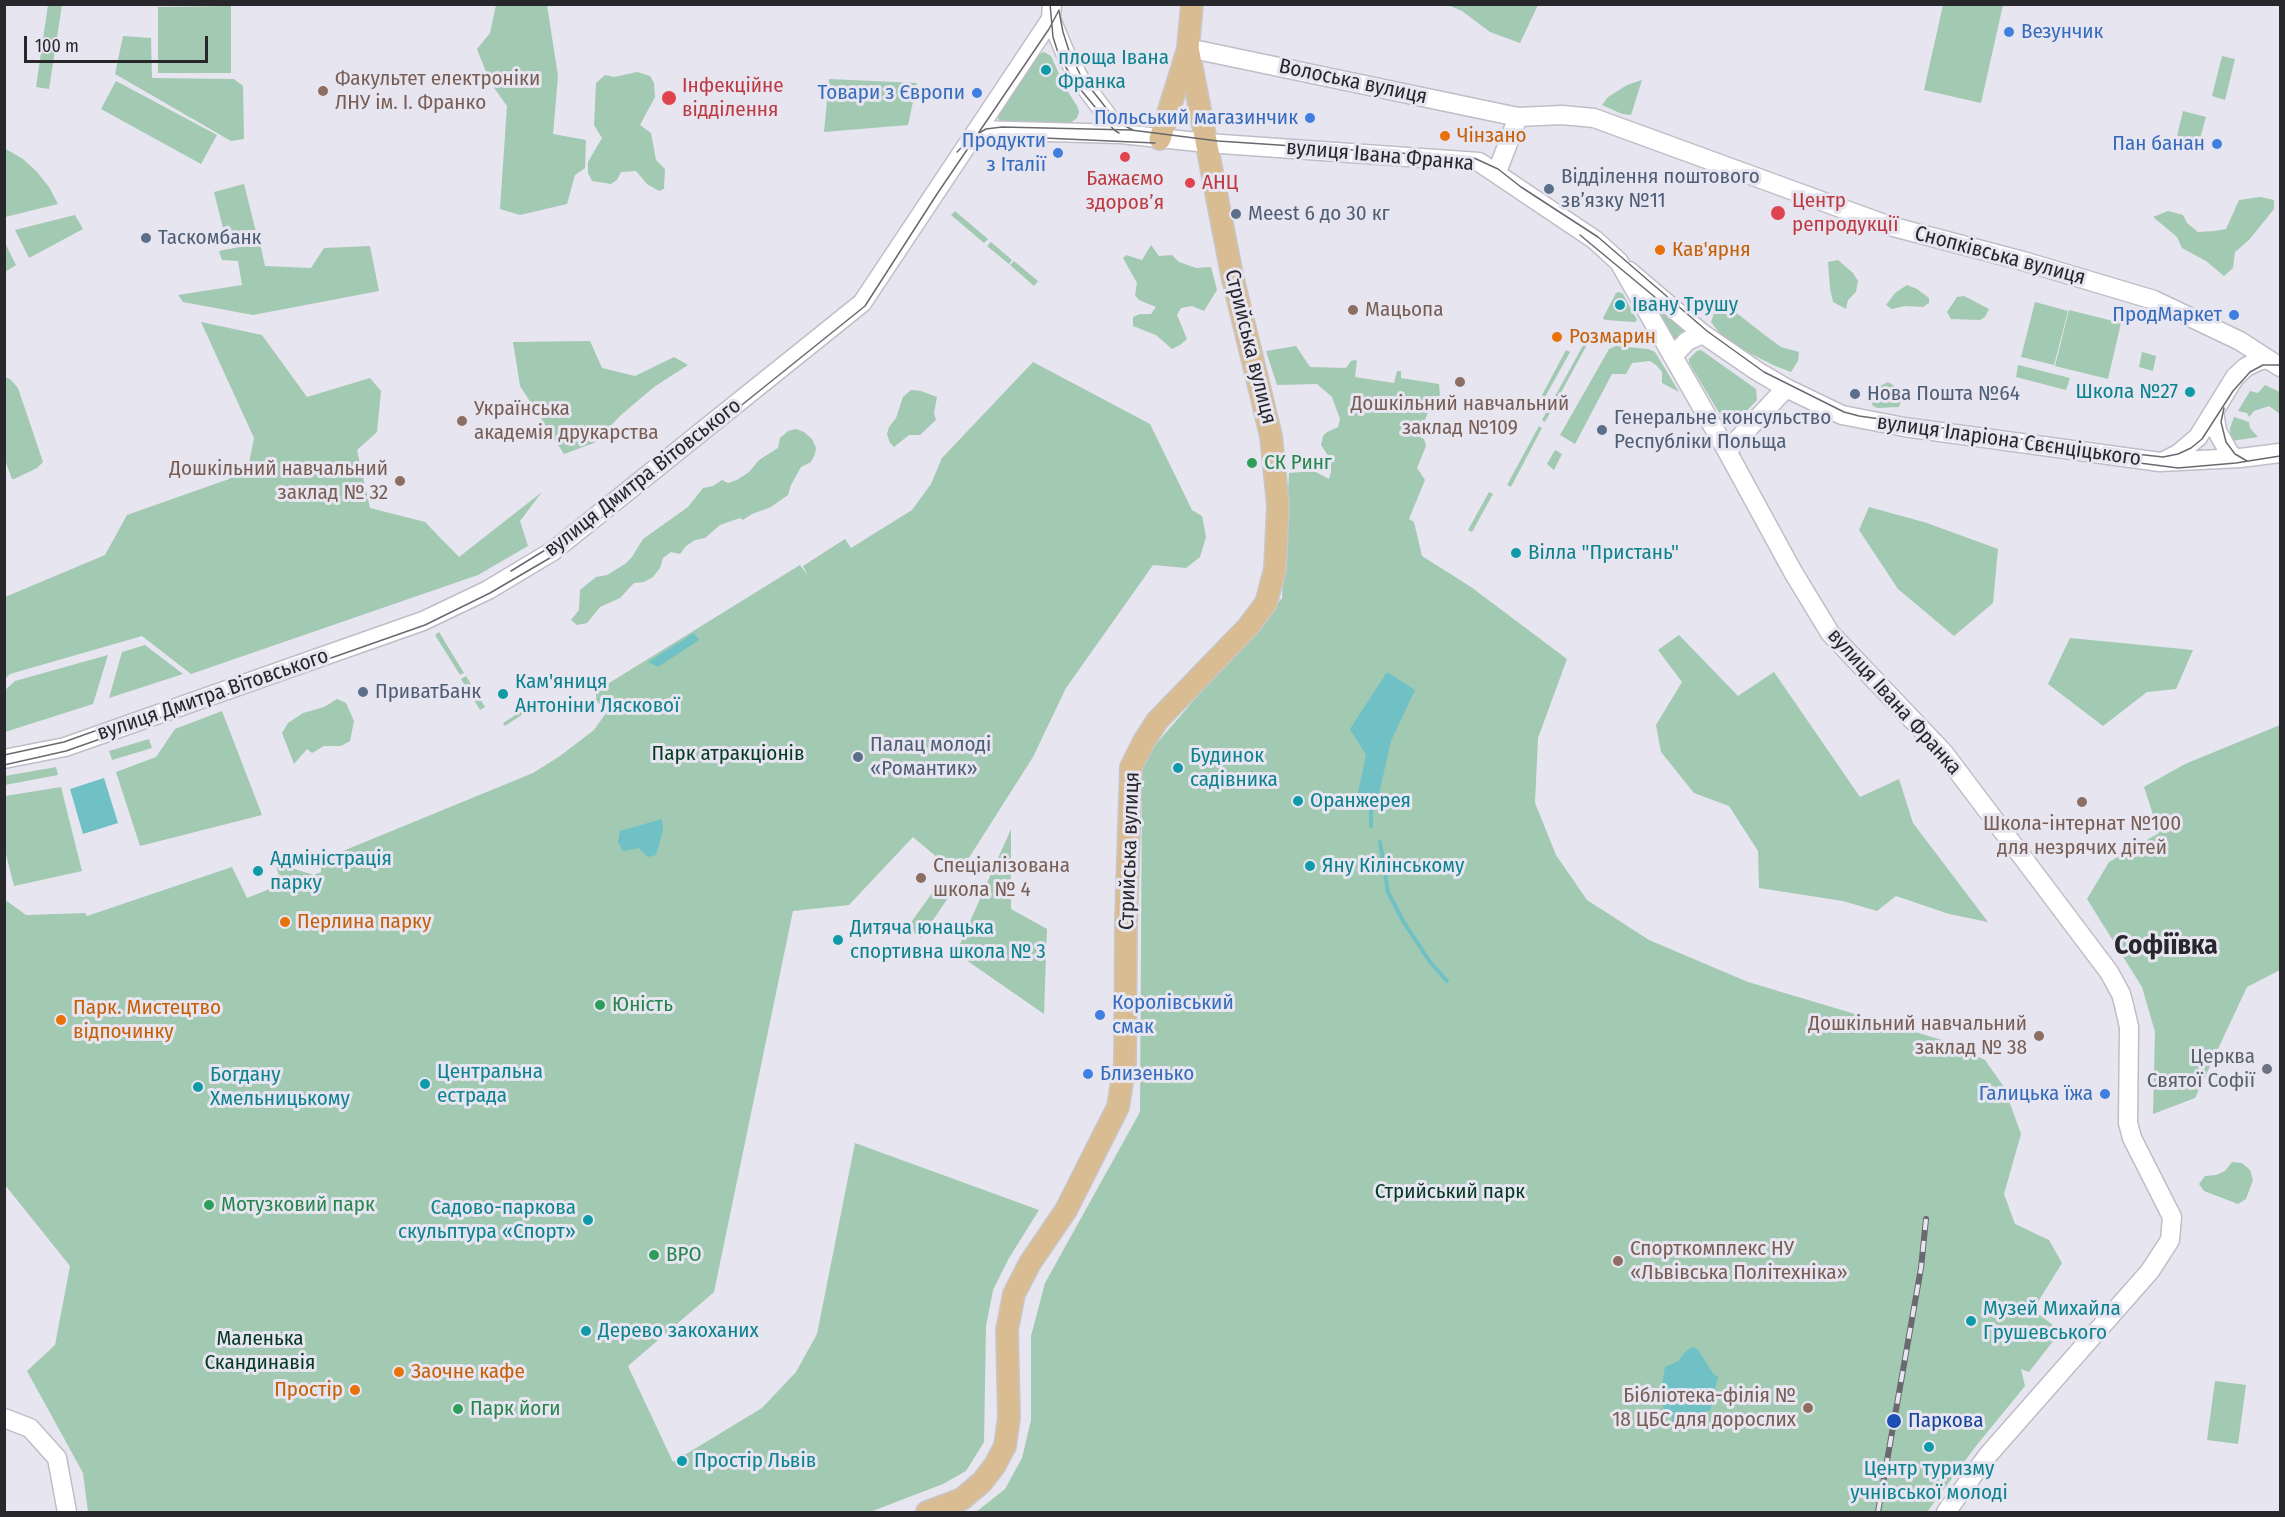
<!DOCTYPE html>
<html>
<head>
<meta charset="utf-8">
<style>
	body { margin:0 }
	#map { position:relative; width:2285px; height:1517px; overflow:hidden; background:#e7e5f0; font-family:"Fira Sans Condensed",sans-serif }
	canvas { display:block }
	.frame { position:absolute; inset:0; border:6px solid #28272b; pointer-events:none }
	.scale { position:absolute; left:24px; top:36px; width:184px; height:27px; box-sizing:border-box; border:3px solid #28272b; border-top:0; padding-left:8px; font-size:18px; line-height:21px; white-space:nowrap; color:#28272b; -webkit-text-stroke:4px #e7e5f0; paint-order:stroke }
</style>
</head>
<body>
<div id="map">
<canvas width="2285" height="1517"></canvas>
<div class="frame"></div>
<div class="scale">100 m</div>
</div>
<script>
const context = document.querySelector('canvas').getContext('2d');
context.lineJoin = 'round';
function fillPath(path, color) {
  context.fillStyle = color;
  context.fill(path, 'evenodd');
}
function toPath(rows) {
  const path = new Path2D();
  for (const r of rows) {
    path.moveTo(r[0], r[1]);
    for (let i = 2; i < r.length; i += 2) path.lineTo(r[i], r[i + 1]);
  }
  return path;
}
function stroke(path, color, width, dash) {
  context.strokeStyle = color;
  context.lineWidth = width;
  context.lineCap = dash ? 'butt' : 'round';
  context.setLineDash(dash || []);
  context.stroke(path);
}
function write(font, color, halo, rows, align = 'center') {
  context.font = font + ' "Fira Sans Condensed",sans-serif';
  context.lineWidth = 6;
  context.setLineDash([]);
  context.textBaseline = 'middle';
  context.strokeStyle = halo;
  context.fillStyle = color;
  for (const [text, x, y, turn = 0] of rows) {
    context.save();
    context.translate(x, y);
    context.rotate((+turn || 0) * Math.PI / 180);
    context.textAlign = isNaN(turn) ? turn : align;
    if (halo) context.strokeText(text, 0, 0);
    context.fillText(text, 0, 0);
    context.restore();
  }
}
const green = toPath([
	[48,5,62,5,49,89,36,87],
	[496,5,547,5,558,76,553,134,586,140,585,168,575,175,567,204,520,215,500,209,507,106,490,82,477,49,490,33],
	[1448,5,1538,4,1538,5,1520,43,1490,32,1462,11],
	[1943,5,2003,5,1981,103,1924,90],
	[231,6,231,73,158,73,158,7],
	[123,36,151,38,152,78,234,79,243,86,244,139,231,141,115,74],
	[1044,52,1051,56,1065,87,1077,106,1079,112,1077,118,1069,124,999,121,997,114,1034,57],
	[2222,56,2235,59,2225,100,2212,96],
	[637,72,650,76,654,83,655,97,640,125,651,133,656,160,665,169,664,189,659,191,647,184,636,171,621,172,617,180,611,184,592,181,588,173,588,162,602,138,594,125,596,83,605,75,614,77],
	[829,79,917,83,908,125,824,132],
	[1642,80,1631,115,1622,114,1602,105,1608,97,1627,85],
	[116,81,217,135,201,164,101,109],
	[2183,111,2206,117,2199,142,2177,136],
	[4,148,23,159,37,172,49,187,58,204,5,217],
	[244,184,257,236,227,244,214,192],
	[2260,197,2274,200,2274,209,2249,240,2235,252,2233,268,2224,276,2206,261,2182,248,2177,237,2153,217,2168,211,2183,215,2187,223,2198,232,2215,231,2226,229,2239,200],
	[955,211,988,239,984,243,951,215],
	[75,215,83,229,29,258,15,230],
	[4,241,16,265,5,272,4,272],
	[991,242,1012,260,1009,264,987,246],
	[260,243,265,266,311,268,324,248,370,246,379,291,253,315,183,302,178,295,242,285,238,261,222,260,219,251],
	[1151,245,1159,256,1172,255,1179,262,1196,268,1211,267,1217,290,1204,311,1192,306,1181,308,1177,315,1187,339,1180,345,1172,349,1156,335,1133,326,1133,317,1140,314,1151,314,1156,307,1139,300,1135,295,1137,283,1123,258,1126,255,1142,260],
	[1838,260,1853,273,1858,281,1856,292,1848,300,1846,309,1833,302,1830,288,1828,262],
	[1014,261,1038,281,1034,286,1010,265],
	[1907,285,1917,289,1929,298,1929,303,1923,307,1905,306,1892,309,1886,305,1895,293],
	[1619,292,1623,294,1637,320,1635,322,1605,320,1603,318,1616,293],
	[1964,296,1989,309,1985,317,1980,320,1951,319,1947,312,1957,297],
	[1649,297,1690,332,1676,343],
	[2035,302,2068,311,2054,365,2021,357],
	[1729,303,1734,311,1766,336,1781,347,1799,352,1798,361,1791,372,1773,365,1734,345,1730,345,1721,335,1711,322,1715,310],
	[2069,310,2121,323,2108,379,2055,366],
	[201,322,262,335,307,397,370,378,381,391,377,432,357,450,370,508,425,522,459,557,542,492,520,521,528,546,478,575,191,674,142,636,10,674,5,679,5,597,105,555,127,515,229,479,248,468,254,438],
	[1586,340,1589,341,1545,422,1542,420],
	[590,341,602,368,635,376,674,357,688,365,654,387,621,415,594,443,564,454,520,386,513,342],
	[1296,346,1310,367,1346,368,1351,361,1355,360,1357,361,1355,377,1394,383,1397,371,1401,371,1401,378,1439,384,1440,395,1432,402,1425,420,1418,424,1416,430,1418,436,1424,439,1426,446,1417,468,1425,480,1409,519,1414,522,1422,556,1471,587,1567,659,1538,738,1535,803,1556,855,1587,900,1649,940,1748,982,1945,1041,1985,1060,2004,1087,2021,1134,2004,1194,2015,1224,2049,1240,2062,1263,2033,1310,2061,1331,2029,1372,2021,1369,2025,1386,1976,1446,1927,1512,976,1512,1005,1489,1022,1458,1031,1420,1031,1336,1045,1283,1140,1112,1142,778,1144,758,1282,598,1289,473,1314,471,1329,479,1331,472,1331,460,1321,445,1323,436,1327,432,1338,427,1340,419,1332,397,1317,384,1277,385,1266,351],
	[1616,346,1648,349,1655,352,1679,392,1662,383,1662,372,1656,365,1650,361,1632,363,1626,374,1612,374,1575,444,1560,435,1609,349],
	[1566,350,1570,352,1545,397,1542,395],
	[1701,350,1756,389,1757,400,1736,422,1729,423,1723,419,1689,363,1689,359,1697,351],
	[2142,352,2156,356,2153,371,2139,367],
	[1033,362,1150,424,1192,510,1202,516,1206,537,1200,557,1186,568,1153,565,1066,688,1033,757,958,875,913,837,849,905,793,911,714,1292,628,1366,673,1462,762,1408,796,1372,817,1334,855,1143,1039,1210,1009,1258,993,1290,986,1326,984,1442,966,1471,943,1484,870,1512,88,1512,83,1473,27,1371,55,1345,70,1266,5,1185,4,899,26,915,85,913,87,916,232,867,247,898,282,884,275,863,314,875,321,872,321,860,533,773,560,756,594,730,606,713,596,700,596,693,601,688,800,565,808,576,803,566,845,539,851,548,912,510,931,484,942,458],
	[2018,365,2070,378,2066,390,2016,377],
	[5,377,10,379,18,388,43,462,37,468,14,479,12,479,5,460],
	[1888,382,1898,388,1903,396,1899,407,1877,408,1872,405,1874,397,1880,386],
	[2265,385,2280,392,2280,414,2269,406,2254,411,2249,417,2247,413,2238,411,2250,391,2258,393],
	[911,390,921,391,937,397,934,413,936,420,920,435,909,435,894,447,890,443,887,434,889,427,896,418,903,397],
	[2234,417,2249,422,2250,428,2258,437,2231,441,2230,428],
	[1539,426,1542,428,1511,487,1507,485],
	[796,429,804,432,812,439,816,448,815,454,811,462,801,467,791,485,788,495,771,507,752,514,743,520,740,518,720,525,705,538,695,540,686,546,680,554,671,552,663,558,660,568,653,577,644,582,634,583,620,598,600,607,587,623,577,625,571,620,579,610,580,590,596,577,607,575,625,564,632,557,643,539,688,507,703,488,713,486,722,480,728,483,737,480,749,472,759,460,778,448,780,438,788,431],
	[1555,450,1562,454,1554,470,1547,464],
	[1489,492,1493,494,1472,532,1468,530],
	[1869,507,1927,523,1998,549,1993,603,1954,636,1898,589,1859,530],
	[439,632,464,673,460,675,435,635],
	[1679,635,1738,696,1774,672,1860,797,1899,779,1913,823,1988,922,1949,914,1896,896,1877,911,1843,901,1759,888,1758,851,1729,806,1694,793,1661,752,1656,725,1682,682,1658,650],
	[2070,638,2193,650,2176,689,2147,692,2103,726,2048,684],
	[145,645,183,674,109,698,122,652],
	[108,655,93,704,5,732,5,690,15,681],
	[466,676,485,707,480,710,461,679],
	[337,699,346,703,354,721,350,741,341,746,324,746,312,753,307,749,294,764,282,733,288,723,303,713,324,707],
	[539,700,541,702,505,726,503,723],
	[222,711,262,815,140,846,116,772,156,757,175,729],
	[2280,725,2280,970,2247,987,2195,1098,2153,1114,2155,1032,2142,987,2087,899,2109,862,2159,833,2144,787,2185,764],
	[149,739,152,748,112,760,109,751],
	[56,767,58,775,5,785,5,776],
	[61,787,82,871,14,886,5,851,5,796],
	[1011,829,1011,909,1047,929,1044,1014,956,953],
	[937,886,950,895,921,938,907,928],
	[2232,1162,2242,1163,2250,1170,2253,1180,2246,1199,2238,1204,2204,1191,2199,1184,2205,1176,2216,1175,2225,1171],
	[2215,1381,2246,1385,2238,1444,2207,1440]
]);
const water = toPath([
	[694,633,699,640,658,667,648,662],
	[1387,672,1415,690,1391,741,1379,794,1355,807,1366,755,1350,729],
	[104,778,118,823,83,834,70,789],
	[662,819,663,831,656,855,648,857,639,848,623,851,618,842,620,831],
	[1693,1347,1698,1350,1714,1375,1718,1376,1710,1411,1706,1411,1704,1416,1695,1420,1692,1426,1686,1430,1681,1430,1672,1423,1672,1416,1668,1415,1668,1411,1664,1409,1662,1403,1659,1402,1665,1367,1678,1361,1687,1350]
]);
const stream = toPath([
	[1371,826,1371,794],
	[1380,842,1388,892,1403,921,1430,962,1447,981]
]);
const secondary = toPath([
	[1051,19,1066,55,1081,81,1121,134],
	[1188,48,1518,117,1562,115,1594,118,1890,226,2023,261,2154,300,2240,341,2280,367],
	[977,130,1121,134,1207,143,1479,162,1595,240,1619,262,1727,451,1793,572,1830,633,1944,753,2109,972,2121,994,2124,1005,2129,1027,2128,1123,2132,1138,2172,1217,2170,1240,2150,1271,1988,1455,1946,1512],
	[1497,172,1518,117],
	[1629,271,1703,334,1757,371,1786,388,1842,415,1904,427,2160,462,2240,458,2280,453],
	[1673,356,1687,341,1703,334],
	[2214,412,2217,431,2230,454,2236,458],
	[1727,451,1786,388],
	[2162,462,2178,454,2198,437,2235,377,2246,367,2258,361,2268,359],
	[4,759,65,747,423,621,488,590,553,551,862,303,1051,19,1052,4],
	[4,1418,30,1428,57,1458,67,1512]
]);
const primary = toPath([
	[1160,139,1187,52],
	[927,1512,962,1499,982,1482,995,1465,1005,1446,1009,1418,1007,1330,1014,1294,1030,1263,1066,1210,1118,1107,1125,1063,1126,921,1131,767,1143,743,1157,721,1248,627,1266,603,1275,569,1278,505,1271,436,1232,275,1188,48,1192,4]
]);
const tram = toPath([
	[1050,4,1053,37,1059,56,1076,84,1114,130,1119,133],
	[1059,11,1063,32,1070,54,1081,76,1110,113,1123,125,1133,130],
	[984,139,999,136,1155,143],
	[957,152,972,137,986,129,1002,127,1131,130,1218,141,1474,158,1498,169,1521,187,1598,237,1707,331,1764,372,1844,412,1859,416,2099,450,2163,457,2178,454,2191,448,2202,439,2233,391,2250,372,2263,365,2280,365],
	[1580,235,1656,298],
	[2224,408,2221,422,2226,442,2235,454,2247,461],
	[2132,462,2178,468,2236,463,2280,456],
	[511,571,550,547,594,512],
	[4,755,64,742,117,723],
	[4,765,66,751,425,625,490,593,555,555,865,306,937,194,1049,29,1059,10]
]);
const rail = toPath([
	[1878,1512,1921,1268,1926,1219]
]);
const markers = [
	[2009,32,6,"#3f7fe0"],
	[1046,70,6,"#0f9aa8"],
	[323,91,6,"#8d6e63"],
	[977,93,6,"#3f7fe0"],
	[669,98,8,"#e0444e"],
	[1310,118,6,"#3f7fe0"],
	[1445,136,6,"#e8710a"],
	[2217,144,6,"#3f7fe0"],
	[1058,153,6,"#3f7fe0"],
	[1125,157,6,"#e0444e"],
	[1190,183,6,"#e0444e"],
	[1549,189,6,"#5c6f8a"],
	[1778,213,8,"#e0444e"],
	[1236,214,6,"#5c6f8a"],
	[146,238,6,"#5c6f8a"],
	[1660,250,6,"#e8710a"],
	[1620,305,6,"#0f9aa8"],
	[1353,310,6,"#8d6e63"],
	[2234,315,6,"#3f7fe0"],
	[1557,337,6,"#e8710a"],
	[1460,382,6,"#8d6e63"],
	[2190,392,6,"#0f9aa8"],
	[1855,394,6,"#5c6f8a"],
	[462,421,6,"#8d6e63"],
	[1602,430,6,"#5c6f8a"],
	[1252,463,6,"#2e9e5b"],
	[400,481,6,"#8d6e63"],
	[1516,553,6,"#0f9aa8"],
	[363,692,6,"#5c6f8a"],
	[503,694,6,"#0f9aa8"],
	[858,757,6,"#5c6f8a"],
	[1178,768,6,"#0f9aa8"],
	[1298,801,6,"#0f9aa8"],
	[2082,802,6,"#8d6e63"],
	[1310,866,6,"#0f9aa8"],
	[258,871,6,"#0f9aa8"],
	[921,878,6,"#8d6e63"],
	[285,922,6,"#e8710a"],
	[838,940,6,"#0f9aa8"],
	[600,1005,6,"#2e9e5b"],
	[1100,1015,6,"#3f7fe0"],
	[61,1020,6,"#e8710a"],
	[2039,1036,6,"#8d6e63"],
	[2267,1069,6,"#6b7280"],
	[1088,1074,6,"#3f7fe0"],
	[425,1084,6,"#0f9aa8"],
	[198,1087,6,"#0f9aa8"],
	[2105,1094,6,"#3f7fe0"],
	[209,1205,6,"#2e9e5b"],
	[588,1220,6,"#0f9aa8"],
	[654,1255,6,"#2e9e5b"],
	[1618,1261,6,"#8d6e63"],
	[1971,1321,6,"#0f9aa8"],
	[586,1331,6,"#0f9aa8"],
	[399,1372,6,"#e8710a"],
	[355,1390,6,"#e8710a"],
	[1808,1408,6,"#8d6e63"],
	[458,1409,6,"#2e9e5b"],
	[1894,1421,8,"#1a4fb4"],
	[1929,1447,6,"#0f9aa8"],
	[682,1461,6,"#0f9aa8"]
];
const shopNames = [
	["Везунчик",2021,32,"left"],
	["Товари з Європи",965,93],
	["Польський магазинчик",1298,118],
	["Продукти",1046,141],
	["з Італії",1046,165],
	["Пан банан",2205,144],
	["ПродМаркет",2222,315],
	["Королівський",1112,1003,"left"],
	["смак",1112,1027,"left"],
	["Близенько",1100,1074,"left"],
	["Галицька їжа",2093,1094]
];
const cultureNames = [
	["площа Івана",1058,58],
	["Франка",1058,82],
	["Івану Трушу",1632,305],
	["Школа №27",2178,392,"right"],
	["Вілла \"Пристань\"",1528,553],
	["Кам'яниця",515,682],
	["Антоніни Ляскової",515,706],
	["Будинок",1190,756],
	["садівника",1190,780],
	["Оранжерея",1310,801],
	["Адміністрація",270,859],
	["парку",270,883],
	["Яну Кілінському",1322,866],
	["Дитяча юнацька",850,928],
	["спортивна школа № 3",850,952],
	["Центральна",437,1072],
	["естрада",437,1096],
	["Богдану",210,1075],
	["Хмельницькому",210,1099],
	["Садово-паркова",576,1208,"right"],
	["скульптура «Спорт»",576,1232,"right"],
	["Музей Михайла",1983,1309],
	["Грушевського",1983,1333],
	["Дерево закоханих",598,1331],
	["Простір Львів",694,1461],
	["Центр туризму",1929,1469,"center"],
	["учнівської молоді",1929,1493,"center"]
];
const educationNames = [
	["Факультет електроніки",335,79],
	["ЛНУ ім. І. Франко",335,103],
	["Мацьопа",1365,310],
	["Дошкільний навчальний",1460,404,"center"],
	["заклад №109",1460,428,"center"],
	["Українська",474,409],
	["академія друкарства",474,433],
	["Дошкільний навчальний",388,469,"right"],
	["заклад № 32",388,493,"right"],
	["Школа-інтернат №100",2082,824,"center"],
	["для незрячих дітей",2082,848,"center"],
	["Спеціалізована",933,866],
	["школа № 4",933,890],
	["Дошкільний навчальний",2027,1024,"right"],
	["заклад № 38",2027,1048,"right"],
	["Спорткомплекс НУ",1630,1249],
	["«Львівська Політехніка»",1630,1273],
	["Бібліотека-філія №",1796,1396,"right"],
	["18 ЦБС для дорослих",1796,1420,"right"]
];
const streetNames = [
	["Волоська вулиця",1353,82,12],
	["вулиця Івана Франка",1380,156,5],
	["Снопківська вулиця",2000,256,15],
	["Стрийська вулиця",1250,347,76],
	["вулиця Іларіона Свєнціцького",2009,441,8],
	["вулиця Дмитра Вітовського",643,478,-38],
	["вулиця Дмитра Вітовського",213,695,-19],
	["вулиця Івана Франка",1894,702,48],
	["Стрийська вулиця",1130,851,-88]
];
const healthNames = [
	["Інфекційне",682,86],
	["відділення",682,110],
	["Бажаємо",1125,179,"center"],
	["здоровʼя",1125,203,"center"],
	["АНЦ",1202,183],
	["Центр",1792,201],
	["репродукції",1792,225]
];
const foodNames = [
	["Чінзано",1457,136],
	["Кав'ярня",1672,250],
	["Розмарин",1569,337],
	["Перлина парку",297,922],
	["Парк. Мистецтво",73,1008],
	["відпочинку",73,1032],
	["Заочне кафе",411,1372],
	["Простір",343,1390,"right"]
];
const serviceNames = [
	["Відділення поштового",1561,177],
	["зв’язку №11",1561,201],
	["Meest 6 до 30 кг",1248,214],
	["Таскомбанк",158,238],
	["Нова Пошта №64",1867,394],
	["Генеральне консульство",1614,418],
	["Республіки Польща",1614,442],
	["ПриватБанк",375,692],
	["Палац молоді",870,745],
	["«Романтик»",870,769]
];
const leisureNames = [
	["СК Ринг",1264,463],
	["Юність",612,1005],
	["Мотузковий парк",221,1205],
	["ВРО",666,1255],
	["Парк йоги",470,1409]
];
const parkNames = [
	["Парк атракціонів",728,754],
	["Стрийський парк",1450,1192],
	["Маленька",260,1339],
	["Скандинавія",260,1363]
];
const worshipNames = [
	["Церква",2255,1057],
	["Святої Софії",2255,1081]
];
const transitNames = [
	["Паркова",1908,1421]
];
const districtNames = [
	["Софіївка",2166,946]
];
fillPath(green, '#a2c9b2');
fillPath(water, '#6fc1c6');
stroke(stream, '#6fc1c6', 4);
stroke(secondary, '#c0bdc8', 21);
stroke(primary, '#c7c7c8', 24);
stroke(secondary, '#fff', 18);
stroke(primary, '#dabc92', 21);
stroke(tram, '#6a696f', 1.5);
stroke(rail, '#6a696f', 6);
stroke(rail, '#e7e5f0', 4, [11]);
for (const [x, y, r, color] of markers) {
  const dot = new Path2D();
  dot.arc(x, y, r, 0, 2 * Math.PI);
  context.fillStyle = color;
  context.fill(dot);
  stroke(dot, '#e7e5f0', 2);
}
write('21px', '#366cbe', '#e7e5f0', shopNames, 'right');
write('21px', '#0d838f', '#e7e5f0', cultureNames, 'left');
write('21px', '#785e54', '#e7e5f0', educationNames, 'left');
write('21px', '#28272b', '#e7e5f0', streetNames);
write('21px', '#be3a42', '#e7e5f0', healthNames, 'left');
write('21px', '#c56008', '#e7e5f0', foodNames, 'left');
write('21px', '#4e5e75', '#e7e5f0', serviceNames, 'left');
write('21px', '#27864d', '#e7e5f0', leisureNames, 'left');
write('21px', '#043922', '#e7e5f0', parkNames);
write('21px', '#5b616d', '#e7e5f0', worshipNames, 'right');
write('21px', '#164399', '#e7e5f0', transitNames, 'left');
write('bold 27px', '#28272b', '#e7e5f0', districtNames);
</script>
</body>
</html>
